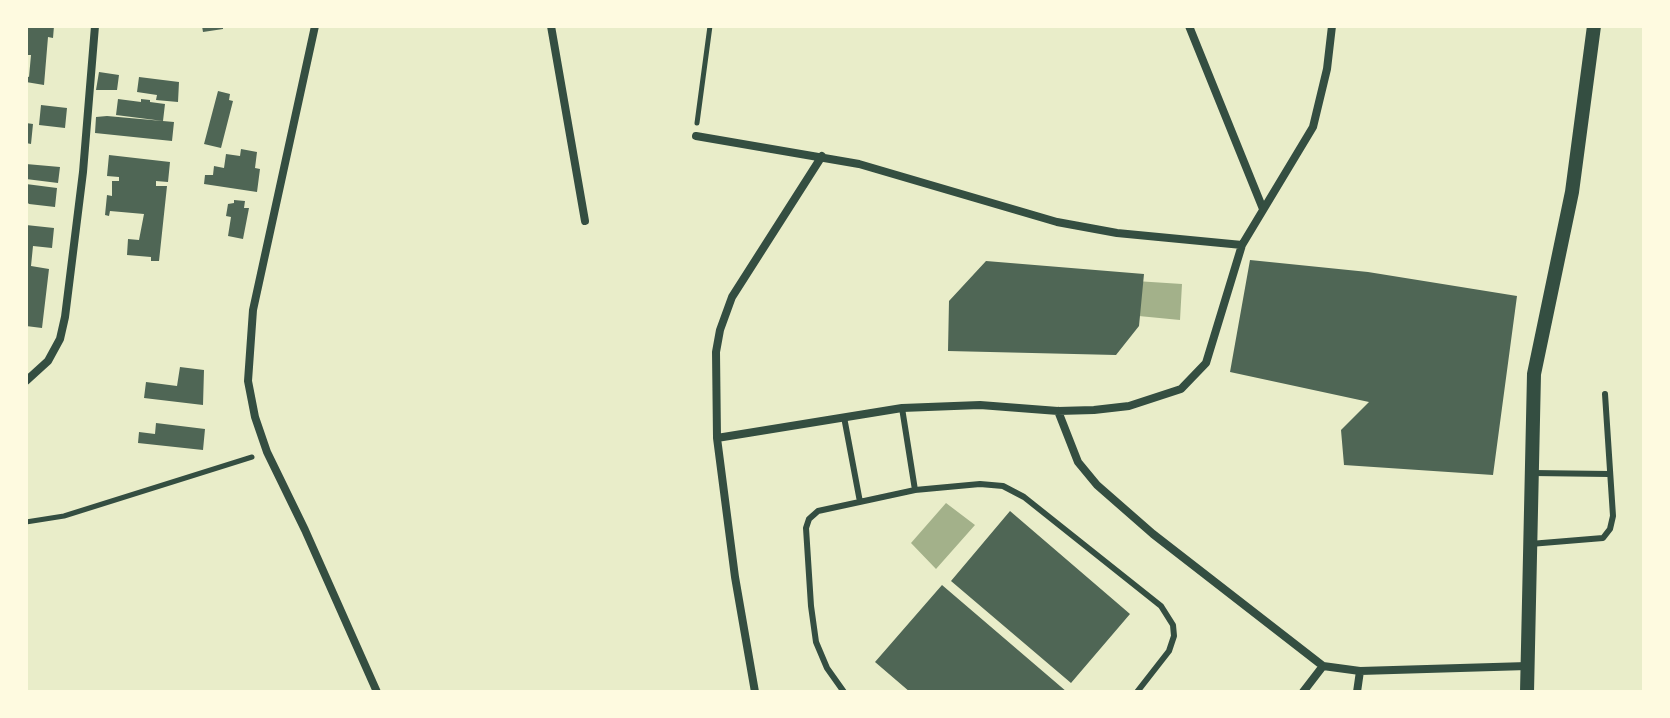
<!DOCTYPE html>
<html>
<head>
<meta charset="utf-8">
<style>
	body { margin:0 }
	#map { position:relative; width:1670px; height:718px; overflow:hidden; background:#e9edc9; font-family:"Varela Round",sans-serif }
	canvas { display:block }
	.frame { position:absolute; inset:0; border:28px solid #fefae0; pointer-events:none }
</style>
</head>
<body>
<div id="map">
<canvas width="1670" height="718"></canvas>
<div class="frame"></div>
</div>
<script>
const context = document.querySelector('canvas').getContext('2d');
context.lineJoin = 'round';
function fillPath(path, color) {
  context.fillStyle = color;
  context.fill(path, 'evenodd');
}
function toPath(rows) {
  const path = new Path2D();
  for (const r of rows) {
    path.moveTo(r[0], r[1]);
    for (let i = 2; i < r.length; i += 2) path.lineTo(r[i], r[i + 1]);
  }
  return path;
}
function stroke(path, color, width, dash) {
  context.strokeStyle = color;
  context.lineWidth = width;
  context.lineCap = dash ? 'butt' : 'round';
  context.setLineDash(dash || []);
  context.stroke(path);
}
const water = toPath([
	[1120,280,1182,284,1180,320,1118,314],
	[946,503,975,525,936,569,911,543]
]);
const building = toPath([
	[30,26,54,26,53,38,48,37,44,85,26,82,26,76,29,77,31,55,26,55,26,28],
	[202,26,223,26,223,29,203,32],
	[99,72,119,75,117,90,96,90],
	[139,77,179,82,178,102,156,100,157,95,137,92],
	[218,91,230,94,229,100,233,101,221,148,204,144],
	[118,99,141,102,141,99,150,100,150,102,165,104,163,121,116,115],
	[41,105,67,108,65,128,39,125],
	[107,116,174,122,172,141,95,133,96,117],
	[26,123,33,124,31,144,26,143],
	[241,149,257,152,255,168,260,169,257,192,204,184,205,175,213,175,214,166,224,168,226,154,240,156],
	[109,155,170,162,168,182,156,181,156,186,167,186,159,261,151,261,151,257,127,255,128,239,139,240,144,214,110,211,109,216,105,215,107,195,112,196,112,181,119,181,119,177,107,176],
	[26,164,60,167,58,183,26,179],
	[26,184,57,188,55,207,29,204,26,201],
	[234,200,245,201,244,208,249,208,243,239,228,236,231,217,226,216,228,204,234,203],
	[26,225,54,228,52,248,33,246,31,266,49,269,42,328,26,326],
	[1250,260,1368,272,1517,296,1493,475,1344,465,1341,430,1369,402,1230,372],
	[986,261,1144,274,1139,326,1116,355,948,351,949,301],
	[180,367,204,370,203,405,144,398,146,382,177,386],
	[156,423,205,429,203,450,138,443,139,432,155,434],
	[1010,511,1130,614,1071,683,951,581],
	[942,585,1067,692,910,692,875,662]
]);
const path = toPath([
	[697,123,710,26],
	[26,522,64,516,252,457]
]);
const service = toPath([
	[902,408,915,490],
	[844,417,860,502],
	[1533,473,1609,474],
	[1530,544,1603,538,1610,529,1613,516,1605,394],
	[844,692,827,668,816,642,811,606,806,528,809,519,818,511,915,490,980,484,1003,486,1024,497,1161,606,1173,625,1174,636,1169,651,1137,692]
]);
const minor = toPath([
	[315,26,253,310,248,381,255,417,267,452,305,530,377,692],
	[551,26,585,221],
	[1189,26,1263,209],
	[696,136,859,164,1057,222,1117,233,1242,245],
	[26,381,48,361,60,339,65,317,83,172,95,26],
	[1058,411,1078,462,1097,485,1153,534,1323,666,1360,671,1527,666],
	[717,438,902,408,980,405,1058,411,1094,410,1129,406,1181,389,1206,363,1242,245,1313,127,1327,69,1332,26],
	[755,692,735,577,717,438,716,352,720,330,732,297,822,156],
	[1303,692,1323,666],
	[1357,692,1360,671]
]);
const tertiary = toPath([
	[1527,692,1534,374,1572,192,1594,26]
]);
fillPath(water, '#a3b18a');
fillPath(building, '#4f6655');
stroke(path, '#344e41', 5);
stroke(service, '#344e41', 6);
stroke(minor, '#344e41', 8);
stroke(tertiary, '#344e41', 14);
</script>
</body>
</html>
